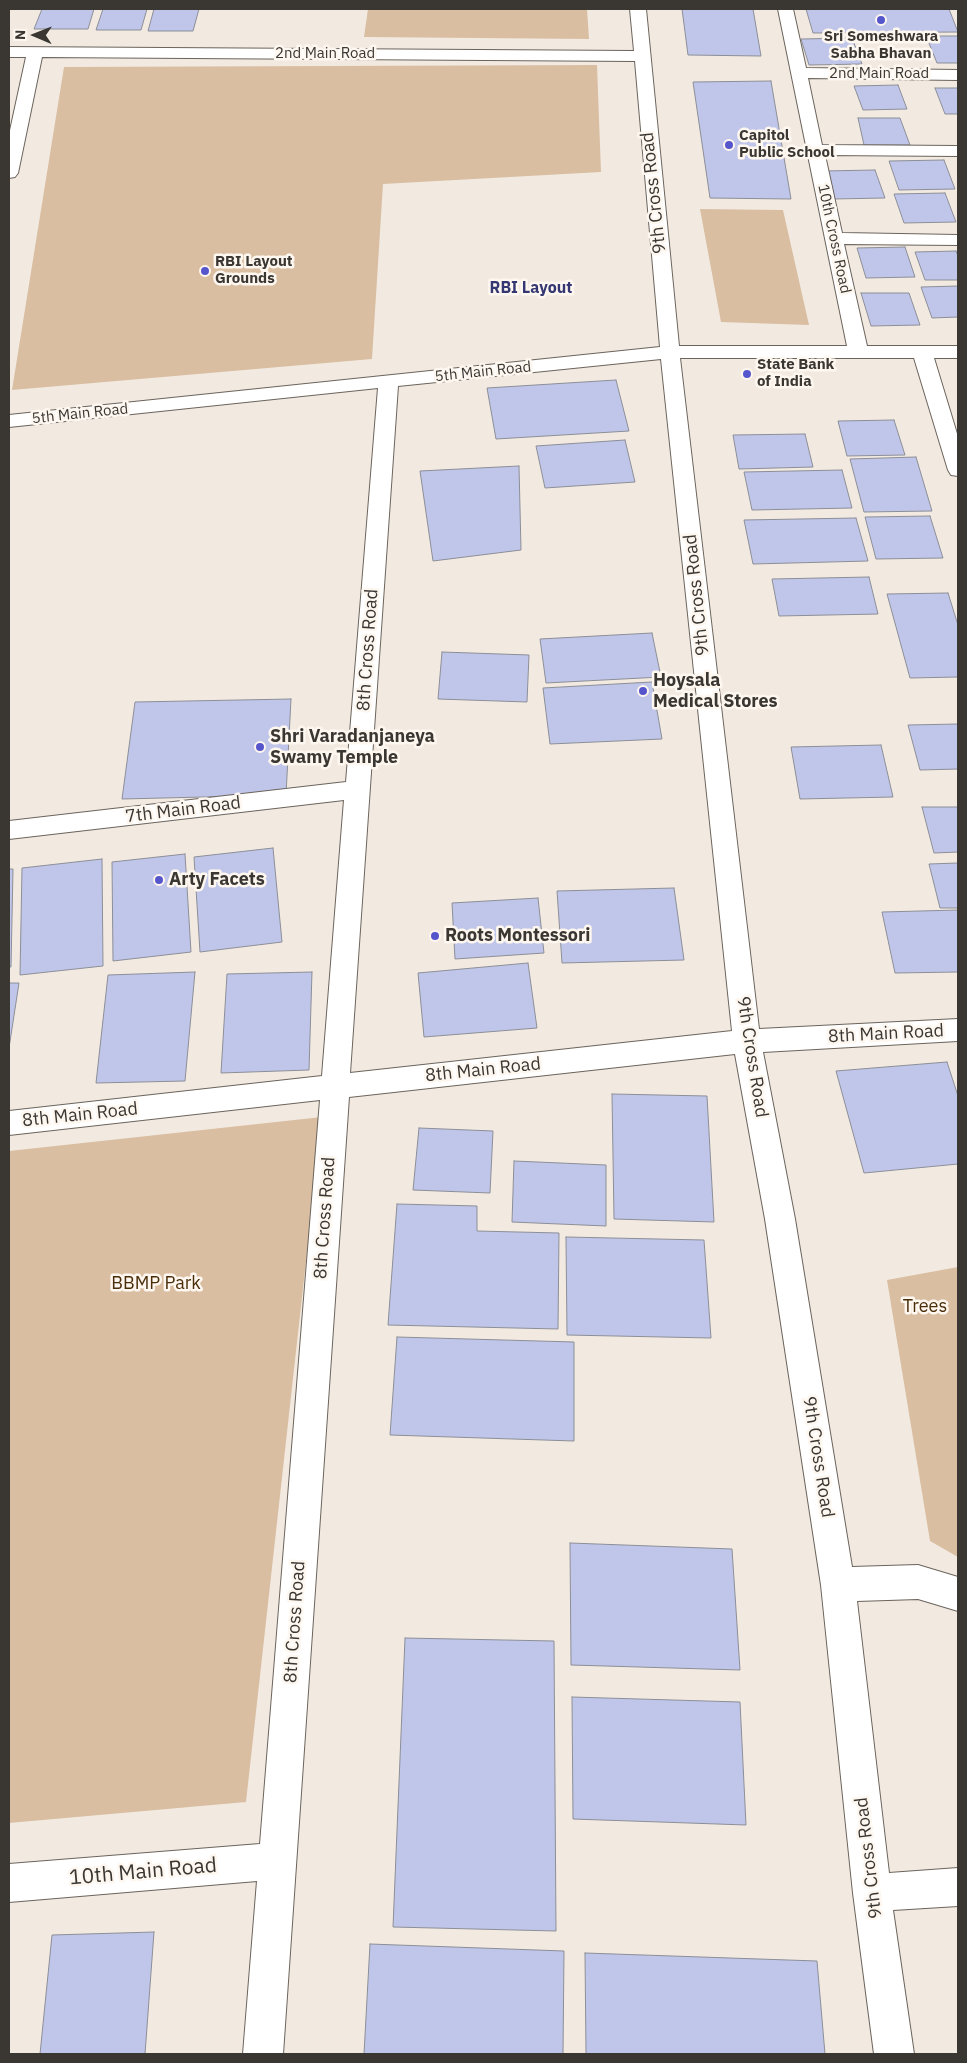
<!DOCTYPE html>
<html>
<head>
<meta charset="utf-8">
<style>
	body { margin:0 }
	#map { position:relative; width:967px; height:2063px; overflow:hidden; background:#f2eae1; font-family:"IBM Plex Sans",sans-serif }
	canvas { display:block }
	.frame { position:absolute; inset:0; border:10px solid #3a3733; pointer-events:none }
	.north { position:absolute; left:10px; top:10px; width:50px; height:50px; -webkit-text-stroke:4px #fef7f0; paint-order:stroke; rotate:271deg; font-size:14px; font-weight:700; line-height:20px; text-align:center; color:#3a3733 }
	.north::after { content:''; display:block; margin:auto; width:18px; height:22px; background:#3a3733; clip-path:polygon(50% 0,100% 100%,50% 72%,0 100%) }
</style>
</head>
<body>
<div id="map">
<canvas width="967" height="2063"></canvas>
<div class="frame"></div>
<div class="north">N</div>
</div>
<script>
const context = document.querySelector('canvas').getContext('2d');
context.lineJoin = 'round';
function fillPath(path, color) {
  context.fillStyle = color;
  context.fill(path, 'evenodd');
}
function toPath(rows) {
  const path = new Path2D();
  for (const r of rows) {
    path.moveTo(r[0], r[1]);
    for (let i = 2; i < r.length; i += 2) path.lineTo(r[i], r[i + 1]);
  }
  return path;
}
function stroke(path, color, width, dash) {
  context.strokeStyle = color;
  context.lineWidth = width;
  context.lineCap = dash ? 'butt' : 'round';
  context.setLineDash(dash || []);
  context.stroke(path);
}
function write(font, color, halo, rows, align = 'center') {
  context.font = font + ' "IBM Plex Sans",sans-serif';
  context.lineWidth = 5;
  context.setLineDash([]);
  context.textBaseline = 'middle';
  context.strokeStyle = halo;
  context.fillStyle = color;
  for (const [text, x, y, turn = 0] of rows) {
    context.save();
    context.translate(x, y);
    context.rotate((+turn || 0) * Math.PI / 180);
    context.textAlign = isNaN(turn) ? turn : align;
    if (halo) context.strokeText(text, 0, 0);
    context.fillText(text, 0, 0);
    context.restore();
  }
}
const green = toPath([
	[368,9,587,9,589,39,364,37],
	[597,65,601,172,383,184,372,359,12,390,64,67],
	[700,209,783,210,809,325,721,322],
	[322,1117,246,1802,9,1823,9,1151],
	[958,1267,958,1557,930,1541,887,1280]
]);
const building = toPath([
	[42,9,94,9,88,29,34,29,42,9],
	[103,9,147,9,141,30,96,30,103,9],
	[154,9,199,9,193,31,148,31,154,9],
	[682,9,753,9,761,56,688,55,682,9],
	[806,9,949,9,958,32,813,33,806,9],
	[926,36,958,36,958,63,937,63,926,36],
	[852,38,862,64,809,65,801,39,852,38],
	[771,81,791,199,710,198,693,82,771,81],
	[898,85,907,109,863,110,854,86,898,85],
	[935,88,958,88,958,114,945,114,935,88],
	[858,118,900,118,910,145,864,145,858,118],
	[944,160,955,189,899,190,889,161,944,160],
	[875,170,885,198,833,199,824,171,875,170],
	[945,193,956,222,904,223,894,194,945,193],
	[905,247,915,277,866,278,857,248,905,247],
	[956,251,958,256,958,280,925,280,915,252,956,251],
	[958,286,958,317,932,318,921,287,958,286],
	[861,293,909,293,920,325,871,326,861,293],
	[616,380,629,431,496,439,487,388,616,380],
	[894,420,905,455,847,456,838,421,894,420],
	[805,434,813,467,739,469,733,435,805,434],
	[625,440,635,482,545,488,536,446,625,440],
	[916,457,932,511,864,512,850,459,916,457],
	[519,466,521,550,433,561,420,471,519,466],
	[842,470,852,508,752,510,744,472,842,470],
	[930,516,943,558,876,559,865,517,930,516],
	[856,518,868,561,753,564,744,520,856,518],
	[869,577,878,614,779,616,772,579,869,577],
	[948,593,958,625,958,677,910,678,887,594,948,593],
	[652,633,661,677,546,683,540,639,652,633],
	[442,652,529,655,527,702,438,699,442,652],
	[652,682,662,739,550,744,543,688,652,682],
	[291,699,286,795,122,799,135,702,291,699],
	[958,724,958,769,920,770,908,725,958,724],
	[881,745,893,797,800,799,791,747,881,745],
	[922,807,958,807,958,852,934,853,922,807],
	[273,848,282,942,200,952,194,857,273,848],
	[185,854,191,952,113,961,112,862,185,854],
	[102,859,103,966,20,975,22,868,102,859],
	[958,863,958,908,940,908,929,864,958,863],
	[9,869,13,869,11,967,9,967,9,869],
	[674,888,684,960,562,963,557,891,674,888],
	[538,898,544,953,455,959,452,903,538,898],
	[958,910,958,972,895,973,882,912,958,910],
	[528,963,537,1028,424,1037,418,973,528,963],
	[195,972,185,1081,96,1083,108,975,195,972],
	[312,972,309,1070,221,1073,227,974,312,972],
	[9,983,19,983,9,1048,9,983],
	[947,1062,958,1096,958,1164,864,1173,836,1071,947,1062],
	[612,1094,707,1096,714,1222,614,1219,612,1094],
	[419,1128,493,1131,490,1193,413,1190,419,1128],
	[514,1161,606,1165,606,1226,512,1222,514,1161],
	[397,1204,477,1206,477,1231,559,1233,558,1329,388,1325,397,1204],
	[566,1237,704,1240,711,1338,567,1335,566,1237],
	[397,1337,574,1342,574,1441,390,1435,397,1337],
	[570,1543,732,1549,740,1670,571,1665,570,1543],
	[405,1638,554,1641,556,1931,393,1927,405,1638],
	[572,1697,740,1702,746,1825,573,1819,572,1697],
	[154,1932,145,2054,40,2054,52,1935,154,1932],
	[370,1944,564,1951,563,2054,364,2054,370,1944],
	[585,1953,817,1961,825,2054,586,2054,585,1953]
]);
const minor = toPath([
	[630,9,646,9,679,346,847,346,778,9,793,9,806,68,958,70,958,80,808,78,822,145,958,146,958,156,825,155,842,233,958,235,958,245,844,244,867,346,958,346,958,358,934,358,958,437,958,476,951,475,948,470,914,358,680,358,759,1029,958,1019,958,1041,763,1052,795,1219,852,1567,918,1565,958,1577,958,1611,918,1599,857,1601,889,1873,958,1868,958,1906,893,1910,914,2054,874,2054,853,1893,821,1585,765,1219,735,1054,349,1097,283,2054,243,2054,257,1881,9,1902,9,1864,260,1844,320,1100,9,1135,9,1111,322,1076,344,800,9,839,9,821,346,782,378,388,9,427,9,415,660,347,635,61,42,57,18,173,15,177,9,178,9,135,26,57,9,57,9,47,634,51,630,9],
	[661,359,732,1031,350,1073,398,386,661,359]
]);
const markers = [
	[881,20,5,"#55c"],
	[729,145,5,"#55c"],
	[205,271,5,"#55c"],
	[747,374,5,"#55c"],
	[643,691,5,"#55c"],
	[260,747,5,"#55c"],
	[159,880,5,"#55c"],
	[435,936,5,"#55c"]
];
const farPoinames = [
	["Sri Someshwara",881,37,"center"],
	["Sabha Bhavan",881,54,"center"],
	["Capitol",739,136],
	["Public School",739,153],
	["RBI Layout",215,262],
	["Grounds",215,279],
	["State Bank",757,365],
	["of India",757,382]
];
const farStreetnames = [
	["2nd Main Road",325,54],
	["2nd Main Road",879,74],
	["10th Cross Road",834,239,78],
	["5th Main Road",483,372,-6],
	["5th Main Road",80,414,-6]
];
const farNeighbourhoodnames = [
	["RBI Layout",531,288]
];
const streetNames = [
	["9th Cross Road",654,193,-96],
	["9th Cross Road",697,595,-96],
	["8th Cross Road",368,650,-86],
	["7th Main Road",183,810,-7],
	["8th Main Road",886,1034,-3],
	["9th Cross Road",752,1057,81],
	["8th Main Road",483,1070,-6],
	["8th Main Road",80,1115,-6],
	["8th Cross Road",325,1218,-86],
	["9th Cross Road",818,1457,81],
	["8th Cross Road",295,1622,-86],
	["9th Cross Road",869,1858,-97]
];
const poiNames = [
	["Hoysala",653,681],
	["Medical Stores",653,702],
	["Shri Varadanjaneya",270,737],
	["Swamy Temple",270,758],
	["Arty Facets",169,880],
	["Roots Montessori",445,936]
];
const parkNames = [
	["BBMP Park",156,1284],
	["Trees",925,1307]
];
const nearStreetnames = [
	["10th Main Road",143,1872,-5]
];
fillPath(green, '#d9bea2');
fillPath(building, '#c0c6e9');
stroke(building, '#8c8e97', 1);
stroke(minor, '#6b645c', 2);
fillPath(minor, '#fff');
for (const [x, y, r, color] of markers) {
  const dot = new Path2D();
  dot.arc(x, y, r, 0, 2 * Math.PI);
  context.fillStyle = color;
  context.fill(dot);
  stroke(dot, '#fef7f0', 2);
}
write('bold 15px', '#3a3733', '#fef7f0', farPoinames, 'left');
write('15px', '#3a3733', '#fef7f0', farStreetnames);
write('bold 16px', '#343772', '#fef7f0', farNeighbourhoodnames);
write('18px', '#3a3733', '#fef7f0', streetNames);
write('bold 18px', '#3a3733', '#fef7f0', poiNames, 'left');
write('18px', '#4a2e0a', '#fef7f0', parkNames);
write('21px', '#3a3733', '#fef7f0', nearStreetnames);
</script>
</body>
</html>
